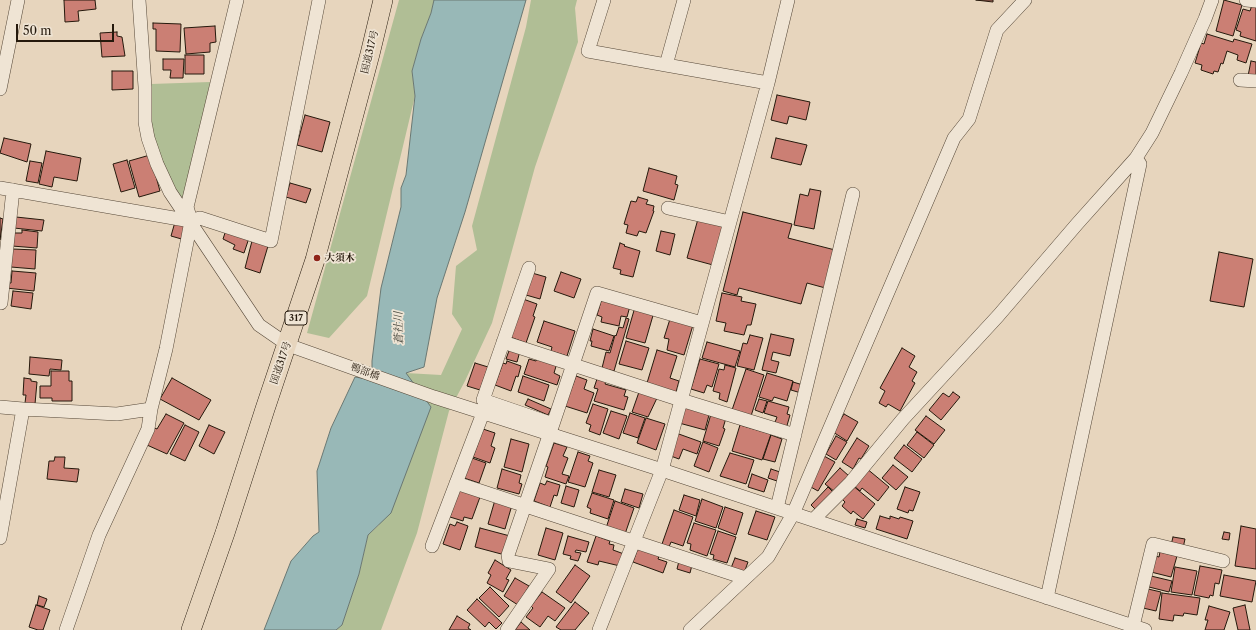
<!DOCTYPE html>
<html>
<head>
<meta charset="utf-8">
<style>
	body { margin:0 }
	#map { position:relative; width:1256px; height:630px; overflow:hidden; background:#e7d5bd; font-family:"Libre Caslon Text",serif }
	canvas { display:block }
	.scale { position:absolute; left:16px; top:24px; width:98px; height:18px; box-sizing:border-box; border:2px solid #25190c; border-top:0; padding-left:5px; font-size:12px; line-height:14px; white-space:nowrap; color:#25190c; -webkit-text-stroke:3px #efe4d4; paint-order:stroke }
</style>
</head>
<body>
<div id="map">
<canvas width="1256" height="630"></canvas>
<div class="scale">50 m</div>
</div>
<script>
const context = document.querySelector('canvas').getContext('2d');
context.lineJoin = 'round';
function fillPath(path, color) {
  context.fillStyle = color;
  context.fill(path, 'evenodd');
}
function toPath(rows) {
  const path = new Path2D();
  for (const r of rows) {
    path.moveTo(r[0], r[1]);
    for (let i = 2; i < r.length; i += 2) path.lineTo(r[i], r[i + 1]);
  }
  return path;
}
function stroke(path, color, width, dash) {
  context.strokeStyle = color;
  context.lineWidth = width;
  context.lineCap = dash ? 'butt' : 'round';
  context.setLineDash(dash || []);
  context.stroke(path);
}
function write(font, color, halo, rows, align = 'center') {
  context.font = font + ' "Libre Caslon Text","Noto Serif JP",serif';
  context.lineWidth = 3.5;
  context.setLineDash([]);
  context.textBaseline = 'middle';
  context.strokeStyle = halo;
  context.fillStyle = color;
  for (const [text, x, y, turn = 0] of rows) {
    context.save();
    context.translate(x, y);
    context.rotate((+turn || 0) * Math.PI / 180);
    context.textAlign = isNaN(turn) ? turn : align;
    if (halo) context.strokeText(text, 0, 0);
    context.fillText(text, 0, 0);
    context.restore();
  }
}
const green = toPath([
	[399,0,434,0,431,13,421,39,412,71,415,96,367,296,329,338,307,333],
	[531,0,577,0,575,8,578,42,535,167,492,323,465,381,449,411,417,533,381,630,336,630,342,625,359,574,368,535,379,525,406,373,441,375,462,329,452,314,456,266,477,250,472,226,526,27],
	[210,82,188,194,185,203,169,178,147,122,151,84]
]);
const water = toPath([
	[434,0,526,0,465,212,437,298,424,367,406,373,431,407,391,513,368,535,359,574,342,625,336,630,264,630,291,561,313,536,319,532,317,471,331,428,355,377,372,380,372,361,381,288,401,207,401,188,406,175,415,96,412,71,421,39,431,13,434,0]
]);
const building = toPath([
	[64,0,95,0,96,9,78,11,79,21,65,22,64,0],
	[976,0,993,0,993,2,976,0],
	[1224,0,1242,5,1233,36,1216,31,1224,0],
	[1253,2,1256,3,1256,41,1240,36,1241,32,1236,30,1243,9,1250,11,1253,2],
	[153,23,181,24,180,52,156,51,156,29,153,29,153,23],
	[215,26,216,42,210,43,210,52,186,54,184,28,215,26],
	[117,32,117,36,122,37,125,56,102,57,100,33,117,32],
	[1207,34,1233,42,1234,39,1252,44,1246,63,1237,60,1238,55,1227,51,1223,64,1221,63,1218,72,1214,71,1213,74,1201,70,1202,65,1195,63,1201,43,1204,44,1207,34],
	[185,55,204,55,204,74,185,74,185,55],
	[163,59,184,59,183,78,170,78,171,70,163,70,163,59],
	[1251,61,1256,62,1256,77,1248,76,1251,61],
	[112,71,133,71,133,89,112,90,112,71],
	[777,95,810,102,806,120,789,116,787,124,771,120,777,95],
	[305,115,330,122,322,152,297,145,305,115],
	[4,138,31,144,27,162,0,153,4,138],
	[776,138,807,145,801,165,771,158,776,138],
	[46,151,81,158,77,181,54,177,52,187,39,184,46,151],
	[150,155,160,191,139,197,129,161,150,155],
	[127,160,135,188,121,192,113,164,127,160],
	[30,161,42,163,38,183,26,181,30,161],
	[649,168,677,176,675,184,678,185,674,200,643,191,649,168],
	[290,183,311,189,306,203,286,197,290,183],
	[810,189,821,191,814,229,794,225,800,194,808,196,810,189],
	[638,197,648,200,646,204,654,206,653,211,654,211,646,233,639,231,637,236,626,233,628,225,624,224,631,201,636,202,638,197],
	[743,212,792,224,788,238,839,251,829,289,807,283,801,304,739,288,737,295,723,291,743,212],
	[16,217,44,220,42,231,14,228,16,217],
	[0,218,3,219,0,240,0,218],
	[698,219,724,226,713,265,687,258,698,219],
	[175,222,189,226,185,240,171,236,175,222],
	[22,230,38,232,37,248,12,246,14,233,22,233,22,230],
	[226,230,249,238,244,253,233,249,235,245,223,239,226,230],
	[661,231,675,234,670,255,656,251,661,231],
	[252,241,268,246,260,273,245,268,252,241],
	[620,243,625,245,624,246,640,251,633,277,620,274,621,270,613,268,620,243],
	[12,249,36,250,35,269,11,267,12,249],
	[1219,252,1253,259,1244,307,1210,301,1219,252],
	[12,271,36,273,34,291,6,288,7,283,11,283,12,271],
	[561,272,581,279,574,298,554,291,561,272],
	[532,273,546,277,540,299,526,295,532,273],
	[13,291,33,293,31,309,11,306,13,291],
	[722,293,742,297,741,301,756,304,751,325,747,325,744,335,724,331,726,323,716,321,722,293],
	[602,298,630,306,627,317,621,316,619,326,601,322,602,317,597,315,602,298],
	[523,299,537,304,533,316,535,317,526,343,510,337,523,299],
	[635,307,654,312,645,343,626,338,635,307],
	[626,318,629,319,614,371,602,368,606,352,610,353,615,335,616,336,619,327,623,328,626,318],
	[670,319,693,325,684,355,667,350,669,339,664,338,670,319],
	[544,321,575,331,567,356,551,351,552,347,537,342,544,321],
	[593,329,614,336,609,351,591,346,592,341,590,341,593,329],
	[771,334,794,339,790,356,773,352,771,360,779,362,776,373,762,370,771,334],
	[750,335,763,338,754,370,737,366,743,343,747,344,750,335],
	[626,341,649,348,642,370,619,364,626,341],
	[707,342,740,351,735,367,702,358,707,342],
	[510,348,520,351,517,362,506,359,510,348],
	[902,348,915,356,909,367,917,372,912,381,915,383,900,411,888,404,886,407,879,403,885,391,880,388,902,348],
	[657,350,677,356,670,378,679,381,676,392,647,383,657,350],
	[30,357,62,360,61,370,50,369,49,376,29,374,30,357],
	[538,357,557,363,554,373,560,376,557,385,524,374,529,359,536,361,538,357],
	[700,359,719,364,712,387,707,385,704,393,691,389,700,359],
	[507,361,521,366,518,377,516,376,511,391,495,385,503,363,506,364,507,361],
	[475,363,488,367,480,390,467,386,475,363],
	[725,365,736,368,727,402,719,399,720,393,713,391,719,369,724,370,725,365],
	[746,369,764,375,751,416,732,410,746,369],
	[51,371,69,371,69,381,72,381,72,401,52,401,52,398,40,398,40,386,51,386,51,371],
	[767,373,793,381,787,401,774,397,772,401,759,397,767,373],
	[523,376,549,385,544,401,518,392,523,376],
	[576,376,587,380,584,389,594,393,587,413,565,406,576,376],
	[598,376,607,379,605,384,626,390,624,396,628,397,624,410,594,401,598,389,594,388,598,376],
	[24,378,31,379,31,381,37,382,35,404,25,403,26,395,23,395,24,378],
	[172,378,211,400,199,420,160,399,172,378],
	[793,382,803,385,801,393,791,390,793,382],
	[639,392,657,398,648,417,632,412,639,392],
	[953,392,960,397,941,420,929,410,943,393,949,397,953,392],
	[528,399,551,409,548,415,525,405,528,399],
	[759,399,767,401,763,413,755,410,759,399],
	[768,401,789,407,787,414,790,415,786,429,774,425,777,417,764,413,768,401],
	[593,404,608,409,600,435,589,431,591,425,586,423,593,404],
	[684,405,709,415,705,430,679,423,684,405],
	[611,411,627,416,619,439,603,433,611,411],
	[630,413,645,418,638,438,623,433,630,413],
	[166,414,184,423,167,454,147,445,152,427,157,429,166,414],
	[711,414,726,418,723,428,725,429,719,446,703,441,711,414],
	[844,414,858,422,847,441,833,432,844,414],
	[926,416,945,430,934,444,915,430,926,416],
	[646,418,665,424,656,450,637,443,646,418],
	[185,425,199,432,185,461,170,454,185,425],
	[209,425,225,432,214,454,199,446,209,425],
	[740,425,771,434,762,460,732,451,740,425],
	[483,429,495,433,491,446,495,448,490,463,473,457,483,429],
	[917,432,934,445,924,458,907,445,917,432],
	[676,433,701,442,697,454,683,449,679,459,668,455,676,433],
	[771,435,782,439,775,462,763,459,771,435],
	[836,436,847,442,836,460,826,454,836,436],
	[857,438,869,446,861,459,859,458,853,469,842,462,857,438],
	[511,439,529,444,522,472,504,467,511,439],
	[703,442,718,448,709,472,694,466,703,442],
	[554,443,567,447,563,456,568,458,562,474,569,476,566,484,545,477,548,467,546,466,554,443],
	[904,445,922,459,912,472,894,458,904,445],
	[578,452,590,456,588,461,593,463,585,487,568,482,578,452],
	[730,453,754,460,746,484,720,476,730,453],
	[824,456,835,462,818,491,809,486,824,456],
	[55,457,65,457,64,468,79,469,77,482,47,479,49,461,54,461,55,457],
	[472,458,486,463,479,483,464,478,472,458],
	[893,465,908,477,896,490,882,478,893,465],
	[840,468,849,476,835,492,825,484,840,468],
	[866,468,889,487,878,501,862,488,860,491,853,485,866,468],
	[502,469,521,475,519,483,522,484,519,494,497,488,502,469],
	[771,469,783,473,780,482,768,478,771,469],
	[599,470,616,475,609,497,592,492,599,470],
	[752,474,768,480,764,492,748,487,752,474],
	[547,481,560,485,557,496,554,495,550,507,534,501,540,483,545,485,547,481],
	[852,485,875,504,863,519,853,511,851,514,842,506,845,502,841,498,852,485],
	[566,486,579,490,574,507,561,503,566,486],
	[828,487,834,493,817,511,811,505,828,487],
	[905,487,920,492,913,511,909,510,908,513,897,509,905,487],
	[625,489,643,494,639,508,621,502,625,489],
	[459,490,480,497,472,519,464,517,463,521,450,517,459,490],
	[592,493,614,500,608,519,590,513,591,509,587,507,592,493],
	[684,495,700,500,696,516,679,510,684,495],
	[702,499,723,507,716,528,695,521,702,499],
	[495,500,512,505,505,529,488,524,495,500],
	[615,501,634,508,625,534,606,528,615,501],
	[725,507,743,513,736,535,718,528,725,507],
	[674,510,693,517,683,546,671,542,669,547,662,544,674,510],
	[756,511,775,517,767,540,748,534,756,511],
	[880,516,890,519,890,516,899,519,900,517,913,521,907,539,876,529,880,516],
	[857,519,867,522,865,528,855,525,857,519],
	[457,522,468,526,460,550,443,544,450,524,455,526,457,522],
	[694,523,716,530,707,556,690,550,691,544,687,543,694,523],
	[1241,526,1256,529,1256,569,1235,566,1241,526],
	[480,528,510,536,505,555,475,547,480,528],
	[546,528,563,533,555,560,538,555,546,528],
	[718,531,736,537,727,563,713,559,714,555,710,554,718,531],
	[1224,532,1230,533,1229,540,1222,539,1224,532],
	[568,536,589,542,586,552,576,550,575,552,581,553,578,561,570,559,571,556,563,554,568,536],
	[596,536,610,541,609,544,614,545,613,550,624,554,620,566,599,561,598,565,587,562,596,536],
	[1173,537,1185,539,1183,548,1171,545,1173,537],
	[638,548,659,556,658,559,667,562,663,573,633,562,638,548],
	[1160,552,1177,556,1171,577,1151,572,1155,556,1159,557,1160,552],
	[735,558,748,562,744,573,731,568,735,558],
	[495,560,511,570,506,579,509,580,503,592,487,583,491,575,488,573,495,560],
	[679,561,692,565,690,573,677,569,679,561],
	[575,565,590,576,571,603,556,592,575,565],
	[1200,566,1222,570,1219,584,1215,583,1213,596,1210,595,1209,598,1194,595,1200,566],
	[1175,567,1197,571,1192,595,1171,592,1175,567],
	[1224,575,1256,581,1252,602,1220,596,1224,575],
	[1151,576,1172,581,1169,592,1149,587,1151,576],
	[515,578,529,586,518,605,504,596,515,578],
	[490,587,509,606,499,617,479,598,490,587],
	[1148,589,1161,592,1156,611,1143,608,1148,589],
	[542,592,565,608,555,621,548,616,540,627,526,617,533,608,531,606,542,592],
	[1162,593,1200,598,1197,615,1184,613,1183,616,1174,615,1173,621,1159,619,1162,593],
	[39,596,47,599,44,607,37,605,39,596],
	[477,599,502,623,496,629,489,622,485,627,467,610,477,599],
	[575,602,589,613,575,630,561,630,556,627,575,602],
	[36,605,50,610,43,630,38,630,29,627,36,605],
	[1245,605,1250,630,1238,630,1233,608,1245,605],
	[1209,606,1230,612,1224,630,1205,630,1208,620,1205,620,1209,606],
	[457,616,470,624,468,628,471,630,449,630,457,616],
	[521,622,530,630,515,630,521,622]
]);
const minor = toPath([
	[139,0,145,87,145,122,148,138,157,164,170,192,259,325,288,345,434,397,662,470,1145,630],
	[604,0,588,51,666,65],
	[684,0,666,65,768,83],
	[1246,0,1256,1],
	[1240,80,1256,81],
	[0,89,18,0],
	[0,188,191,221,200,218,271,241,319,0],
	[668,208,730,222],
	[1,303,13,190],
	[503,342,681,400,795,435],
	[0,407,23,409,117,414,151,409],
	[553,424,597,293,702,323],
	[456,483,745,578],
	[777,508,853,194],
	[813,520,851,482,903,419,998,316,1077,224,1136,158,1152,133,1181,73,1205,19,1212,0],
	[0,538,23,409],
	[432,546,483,413],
	[1047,598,1140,164,1136,158],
	[1133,626,1153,544,1223,561],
	[66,630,99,535,148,429,151,409,166,349,188,237,191,221,187,207,237,0],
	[507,630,549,569,509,561,508,555,553,424,483,400,529,268],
	[599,630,662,470,768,83,788,0],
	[690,630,768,557,793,514,954,138,969,119,997,30,1025,0]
]);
const highway = toPath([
	[191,630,225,533,265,409,315,260,370,54,383,0]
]);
const markers = [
	[317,258,4,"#8f2418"]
];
const shields = [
	[296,318,22]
];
const shieldNames = [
	["317",296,318]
];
const streetNames = [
	["国道317号",370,52,-76],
	["国道317号",281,363,-71],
	["鴨部橋",365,372,20]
];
const poiNames = [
	["大須木",325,258]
];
const waterNames = [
	["蒼社川",399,328,-91]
];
fillPath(green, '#b0be95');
fillPath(water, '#98b8b7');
stroke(water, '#6a7873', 1);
fillPath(building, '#cb7f74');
stroke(building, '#25190c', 1);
stroke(minor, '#564838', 14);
stroke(highway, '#25190c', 20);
stroke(minor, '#efe4d4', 13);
stroke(highway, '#e7d5bd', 19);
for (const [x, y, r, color] of markers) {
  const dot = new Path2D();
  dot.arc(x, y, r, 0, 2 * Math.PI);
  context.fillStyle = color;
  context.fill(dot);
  stroke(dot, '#efe4d4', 1.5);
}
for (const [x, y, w] of shields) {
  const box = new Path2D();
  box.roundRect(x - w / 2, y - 7, w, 14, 3);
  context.fillStyle = '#efe4d4';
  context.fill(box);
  stroke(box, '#25190c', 1);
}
write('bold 9px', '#25190c', null, shieldNames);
write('10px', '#25190c', '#efe4d4', streetNames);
write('bold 10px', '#25190c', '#efe4d4', poiNames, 'left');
write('italic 11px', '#48493f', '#efe4d4', waterNames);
</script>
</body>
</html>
